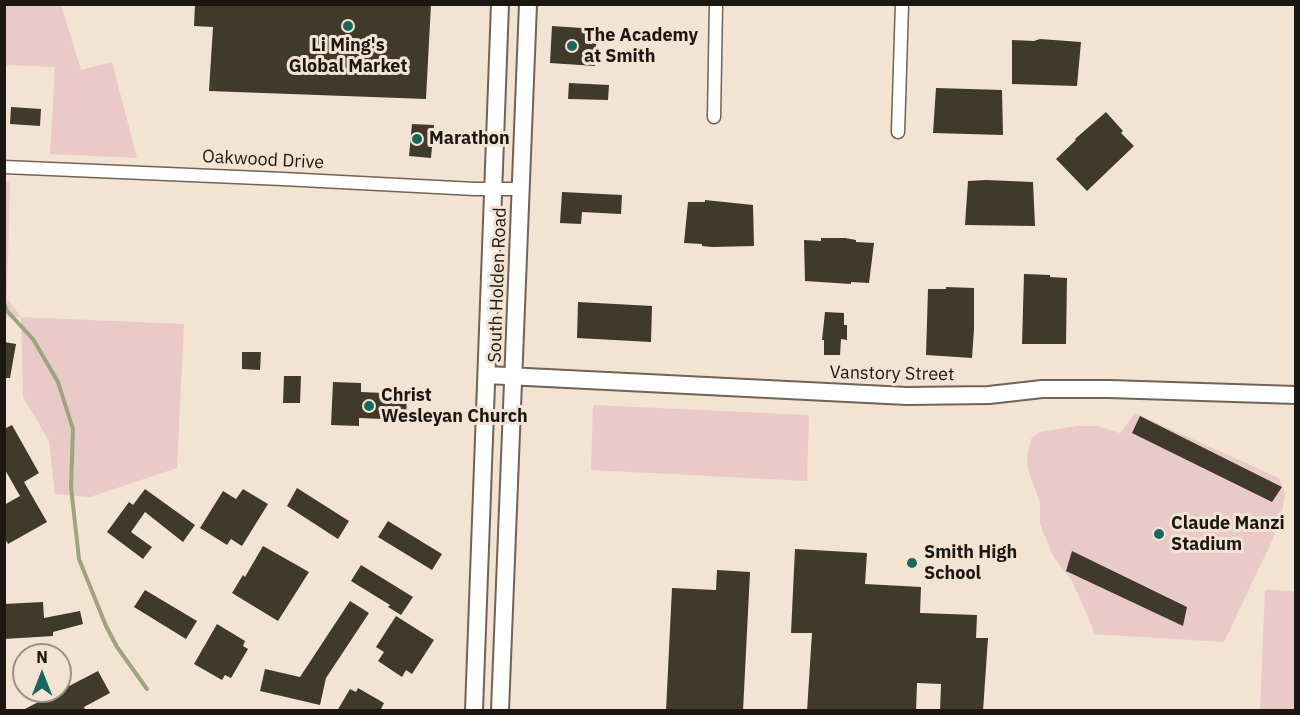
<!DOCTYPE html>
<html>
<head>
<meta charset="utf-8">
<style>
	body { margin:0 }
	#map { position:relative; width:1300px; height:715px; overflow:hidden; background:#f3e3d3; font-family:"IBM Plex Sans",sans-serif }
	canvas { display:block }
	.frame { position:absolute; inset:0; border:6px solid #1c1711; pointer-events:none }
	.north { position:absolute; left:12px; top:643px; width:60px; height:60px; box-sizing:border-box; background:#f3e3d3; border:2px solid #9d9185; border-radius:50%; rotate:0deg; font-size:16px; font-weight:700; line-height:24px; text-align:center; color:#1c1711 }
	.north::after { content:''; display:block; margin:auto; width:21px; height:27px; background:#1b6760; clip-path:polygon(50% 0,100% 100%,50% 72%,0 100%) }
</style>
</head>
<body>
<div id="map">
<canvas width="1300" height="715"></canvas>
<div class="frame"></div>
<div class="north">N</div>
</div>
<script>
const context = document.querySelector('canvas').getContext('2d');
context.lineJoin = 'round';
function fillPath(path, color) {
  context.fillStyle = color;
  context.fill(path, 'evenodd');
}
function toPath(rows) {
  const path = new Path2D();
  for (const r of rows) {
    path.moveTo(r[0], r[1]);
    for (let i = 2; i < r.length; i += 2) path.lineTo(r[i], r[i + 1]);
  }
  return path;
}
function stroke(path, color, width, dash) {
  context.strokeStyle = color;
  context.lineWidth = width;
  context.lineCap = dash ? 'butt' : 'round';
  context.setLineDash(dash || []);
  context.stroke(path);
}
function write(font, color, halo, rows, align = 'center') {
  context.font = font + ' "IBM Plex Sans",sans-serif';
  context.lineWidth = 6;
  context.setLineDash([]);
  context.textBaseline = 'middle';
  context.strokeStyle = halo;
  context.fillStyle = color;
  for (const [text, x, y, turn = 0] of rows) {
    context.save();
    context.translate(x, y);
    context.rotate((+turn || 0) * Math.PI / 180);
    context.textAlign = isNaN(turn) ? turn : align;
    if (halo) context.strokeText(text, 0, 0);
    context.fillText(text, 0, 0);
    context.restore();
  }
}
const green = toPath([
	[5,4,61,5,81,70,112,62,137,158,50,154,55,67,5,65],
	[5,181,10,181,7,298,21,317,184,324,177,468,90,497,55,494,49,441,23,397,21,317,5,317],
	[593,405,809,415,807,481,591,470],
	[1135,413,1279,478,1285,493,1282,512,1271,543,1224,642,1093,634,1093,628,1072,581,1053,556,1040,524,1040,502,1028,470,1027,457,1031,439,1040,432,1078,426,1098,426,1120,433],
	[1265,590,1295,591,1295,710,1260,710]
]);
const stream = toPath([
	[4,303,7,311,33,339,58,382,73,429,71,487,79,559,106,626,117,647,147,689]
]);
const building = toPath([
	[195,4,431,4,426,99,209,91,213,27,194,26],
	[552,26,597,29,595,66,550,63],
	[1040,39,1081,42,1077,86,1012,84,1012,40,1034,41],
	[569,83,609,85,608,100,568,99],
	[936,88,1002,90,1003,135,933,133],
	[11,107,41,109,40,126,10,124],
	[1106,112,1123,131,1121,133,1134,146,1087,191,1056,159,1076,140,1075,139],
	[412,124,434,125,431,158,409,156],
	[986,180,1033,182,1035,226,965,225,968,181],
	[562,192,622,195,621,214,582,212,581,224,560,223],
	[705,200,753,205,754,246,712,247,702,246,702,244,684,243,688,202,705,202],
	[821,238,845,238,856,240,856,242,874,243,869,283,851,282,851,284,805,281,804,240,821,241],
	[1024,274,1050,275,1050,277,1067,278,1066,344,1022,344],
	[946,287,974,288,974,329,972,358,926,355,928,289,946,289],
	[578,302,652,306,651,342,577,338],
	[825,312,844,313,844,325,847,325,847,340,841,339,840,355,824,355,824,340,822,340],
	[4,342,16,344,10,378,4,378],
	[242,352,261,352,260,370,242,369],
	[284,376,301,376,300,403,283,403],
	[333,382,361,383,361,392,407,394,406,420,359,418,359,426,331,425],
	[1140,416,1282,487,1272,502,1132,433],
	[12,425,39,473,24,482,47,522,8,544,4,537,4,505,20,496,4,468,4,429],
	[297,488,349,521,338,539,287,506],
	[145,489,195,525,183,542,145,512,131,532,152,547,143,559,107,532,129,502,133,505],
	[243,489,268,504,242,546,231,539,227,545,200,528,223,491,236,499],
	[388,521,442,554,432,570,378,537],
	[263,546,309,572,278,621,232,593,243,575,245,577],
	[795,549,867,553,865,584,921,587,920,613,977,615,976,638,988,638,983,711,940,711,941,684,917,683,916,711,807,711,812,633,791,633],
	[1072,551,1187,607,1183,626,1066,571],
	[361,565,413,597,401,615,388,607,390,605,351,581],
	[717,570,750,572,743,711,666,711,672,588,716,590],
	[145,590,197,621,186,639,134,607],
	[350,601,369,613,326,678,320,705,260,691,265,669,300,677],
	[43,602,44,618,80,611,83,624,53,632,53,636,4,639,4,604],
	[396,616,434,640,412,674,406,670,402,677,378,661,384,652,376,647],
	[217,624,245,641,243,646,248,649,231,678,225,675,222,680,194,664],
	[98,671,110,693,84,707,86,711,21,711],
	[358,688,384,703,380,711,337,711,350,689,356,692]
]);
const street = toPath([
	[714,117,716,4],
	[898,132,902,4],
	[4,167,283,179,475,189,520,189]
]);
const secondary = toPath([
	[487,375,907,396,989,395,1042,389,1109,389,1296,395],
	[474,710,500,4],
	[500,710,528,4]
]);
const markers = [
	[348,26,6,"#1b6760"],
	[572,46,6,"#1b6760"],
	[417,139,6,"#1b6760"],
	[369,406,6,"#1b6760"],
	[1159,534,6,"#1b6760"],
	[912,563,6,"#1b6760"]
];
const poiNames = [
	["The Academy",584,36],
	["at Smith",584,57],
	["Li Ming's",348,46,"center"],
	["Global Market",348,67,"center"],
	["Marathon",429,139],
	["Christ",381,396],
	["Wesleyan Church",381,417],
	["Claude Manzi",1171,524],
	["Stadium",1171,545],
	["Smith High",924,553],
	["School",924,574]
];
const streetNames = [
	["Oakwood Drive",263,160,3],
	["South Holden Road",498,285,-88],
	["Vanstory Street",892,374,1]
];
fillPath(green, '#e9cac9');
stroke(stream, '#9ea380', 4);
fillPath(building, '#403a2a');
stroke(street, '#716355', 15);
stroke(secondary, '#716355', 20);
stroke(street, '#fff', 12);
stroke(secondary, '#fff', 16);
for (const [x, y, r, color] of markers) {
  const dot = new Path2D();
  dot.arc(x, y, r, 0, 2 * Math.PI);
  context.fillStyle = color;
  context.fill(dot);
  stroke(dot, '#f3e3d3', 2);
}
write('bold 18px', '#1c1711', '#f3e3d3', poiNames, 'left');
write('18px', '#1c1711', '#f3e3d3', streetNames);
</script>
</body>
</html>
